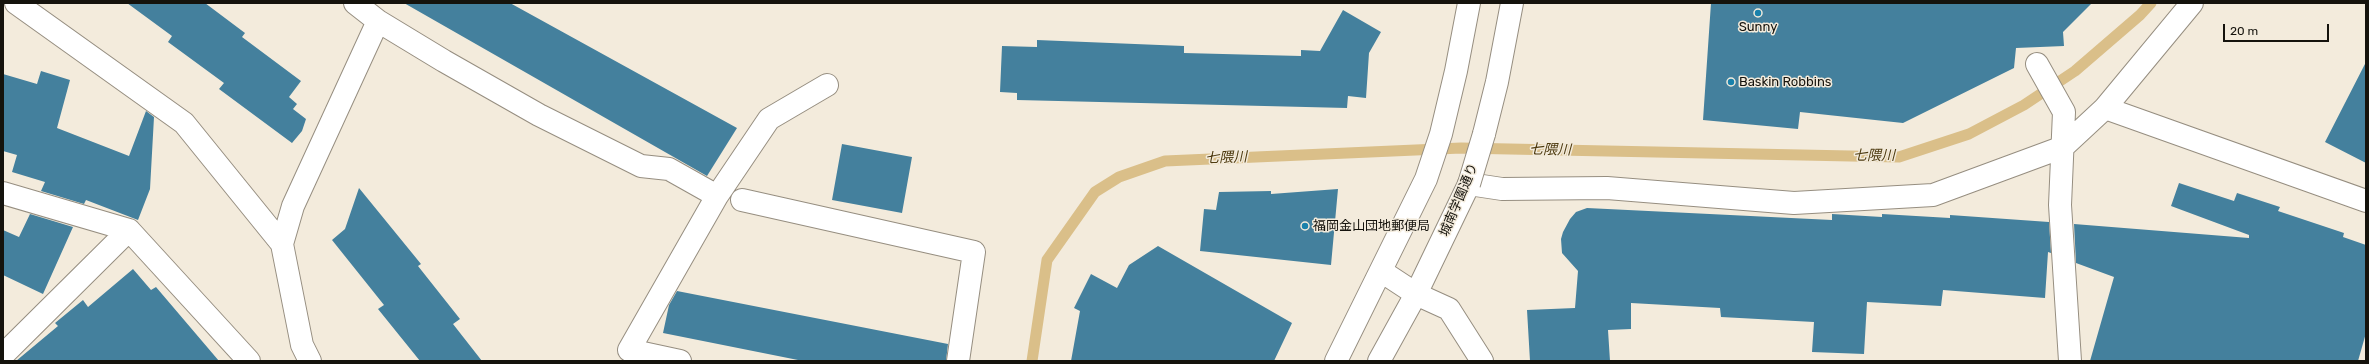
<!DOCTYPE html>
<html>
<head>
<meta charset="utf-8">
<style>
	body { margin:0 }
	#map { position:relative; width:2369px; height:364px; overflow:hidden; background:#f3ebdc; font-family:Rubik,sans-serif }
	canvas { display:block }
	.frame { position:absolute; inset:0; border:4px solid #15130d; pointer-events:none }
	.scale { position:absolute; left:2223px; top:24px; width:106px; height:18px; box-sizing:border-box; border:2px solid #15130d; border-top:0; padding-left:5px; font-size:12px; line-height:14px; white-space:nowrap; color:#15130d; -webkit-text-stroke:3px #f3ebdc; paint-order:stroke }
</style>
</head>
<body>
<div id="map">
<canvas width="2369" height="364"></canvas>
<div class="frame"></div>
<div class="scale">20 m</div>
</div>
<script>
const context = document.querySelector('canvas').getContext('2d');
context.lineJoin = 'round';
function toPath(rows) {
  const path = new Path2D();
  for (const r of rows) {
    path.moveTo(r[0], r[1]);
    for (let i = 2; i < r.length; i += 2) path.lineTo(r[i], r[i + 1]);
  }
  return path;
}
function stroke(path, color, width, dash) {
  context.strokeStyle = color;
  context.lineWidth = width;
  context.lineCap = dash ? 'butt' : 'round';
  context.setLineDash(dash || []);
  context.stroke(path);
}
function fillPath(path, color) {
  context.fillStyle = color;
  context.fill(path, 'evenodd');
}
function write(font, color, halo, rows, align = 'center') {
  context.font = font + ' Rubik,"Noto Sans JP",sans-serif';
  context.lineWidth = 3;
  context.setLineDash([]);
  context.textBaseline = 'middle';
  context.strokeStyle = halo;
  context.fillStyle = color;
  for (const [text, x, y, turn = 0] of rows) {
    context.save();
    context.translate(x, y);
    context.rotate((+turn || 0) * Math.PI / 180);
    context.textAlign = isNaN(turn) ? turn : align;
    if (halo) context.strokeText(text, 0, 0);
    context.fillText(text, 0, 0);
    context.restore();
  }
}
const stream = toPath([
	[1032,361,1047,260,1095,192,1119,177,1165,161,1461,148,1899,157,1969,134,2024,105,2075,71,2140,15,2151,3]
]);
const building = toPath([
	[127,3,205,3,245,33,242,37,301,81,289,97,297,104,293,109,306,119,302,131,292,143,219,89,224,83,168,42,172,36],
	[404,3,510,3,737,128,707,176],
	[1711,3,2092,3,2063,32,2064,46,2016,48,2014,68,1903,123,1800,112,1798,129,1703,120],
	[1343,10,1381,32,1369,53,1366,98,1348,96,1347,108,1017,100,1017,93,1000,92,1002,46,1037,47,1037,40,1184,46,1184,53,1301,56,1301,50,1320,51],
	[2366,62,2366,163,2325,142],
	[41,71,70,80,57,128,129,156,146,111,154,117,150,189,138,220,86,200,84,204,41,191,45,182,12,172,17,155,3,151,3,74,37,84],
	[842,144,912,157,902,213,832,200],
	[2179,183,2234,201,2237,193,2280,207,2278,211,2344,233,2343,237,2366,245,2366,333,2358,361,2090,361,2114,277,2076,263,2074,224,2249,238,2249,235,2171,206],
	[359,188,421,264,418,266,460,319,453,324,482,361,420,361,378,309,384,305,332,240,345,229],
	[1338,189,1331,265,1200,251,1204,209,1216,210,1219,192,1271,191,1271,194],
	[1587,208,1832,220,1832,214,1882,217,1882,214,1950,218,1950,215,2049,222,2051,253,2048,252,2045,298,1943,290,1941,306,1867,302,1864,354,1812,352,1814,322,1721,317,1720,308,1631,303,1631,329,1608,330,1610,361,1530,361,1527,310,1575,308,1578,271,1562,253,1561,239,1563,232,1570,219,1576,212],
	[30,214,73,227,43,294,3,275,3,230,19,237],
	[1158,246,1292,323,1274,361,1071,361,1080,311,1074,308,1091,274,1117,288,1129,265],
	[133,269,151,290,156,287,219,361,16,361,58,326,55,323,83,300,88,307],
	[677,291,948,344,946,361,803,361,663,333,669,305]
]);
const street = toPath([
	[16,3,184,123,282,244,302,345,310,361],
	[355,3,378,21,444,61,539,115,641,166,669,169,717,196],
	[2037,64,2064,112,2060,205,2070,361],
	[2105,108,2366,201],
	[1469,184,1502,189,1607,188,1794,203,1933,195,2063,147,2105,108,2192,3],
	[3,193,129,230,249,361],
	[742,200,974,252,958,361],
	[282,244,293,206,378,21],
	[3,355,129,230],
	[680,361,629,350,717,196,769,119,827,85]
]);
const secondary = toPath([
	[1484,134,1497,82,1512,3],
	[1381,271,1416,294,1449,309,1482,361],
	[1336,361,1426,179,1441,134,1456,71,1469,3],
	[1379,361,1416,294,1469,184]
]);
const secondaryBridge = toPath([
	[1469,184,1484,134]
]);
const markers = [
	[1758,13,4,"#1981ab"],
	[1731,82,4,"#1981ab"],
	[1305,226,4,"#1981ab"]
];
const poiNames = [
	["Sunny",1758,27,"center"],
	["Baskin Robbins",1739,82],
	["福岡金山団地郵便局",1313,226]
];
const streetNames = [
	["城南学園通り",1459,200,-67]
];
const waterNames = [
	["七隈川",1550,150,1],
	["七隈川",1874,156],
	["七隈川",1226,158,-2]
];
stroke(stream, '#dabf89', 11);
fillPath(building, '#44809d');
stroke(street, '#968e80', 24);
stroke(secondary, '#968e80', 24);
stroke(street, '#fff', 22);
stroke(secondary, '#fff', 22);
stroke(secondaryBridge, '#968e80', 24, []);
stroke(secondaryBridge, '#fff', 22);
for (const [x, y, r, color] of markers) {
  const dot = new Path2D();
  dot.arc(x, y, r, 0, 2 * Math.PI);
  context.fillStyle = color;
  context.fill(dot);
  stroke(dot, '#f3ebdc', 1.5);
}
write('13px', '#15130d', '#f3ebdc', poiNames, 'left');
write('13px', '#15130d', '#f3ebdc', streetNames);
write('italic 14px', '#4e3b10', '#f3ebdc', waterNames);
</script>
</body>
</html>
